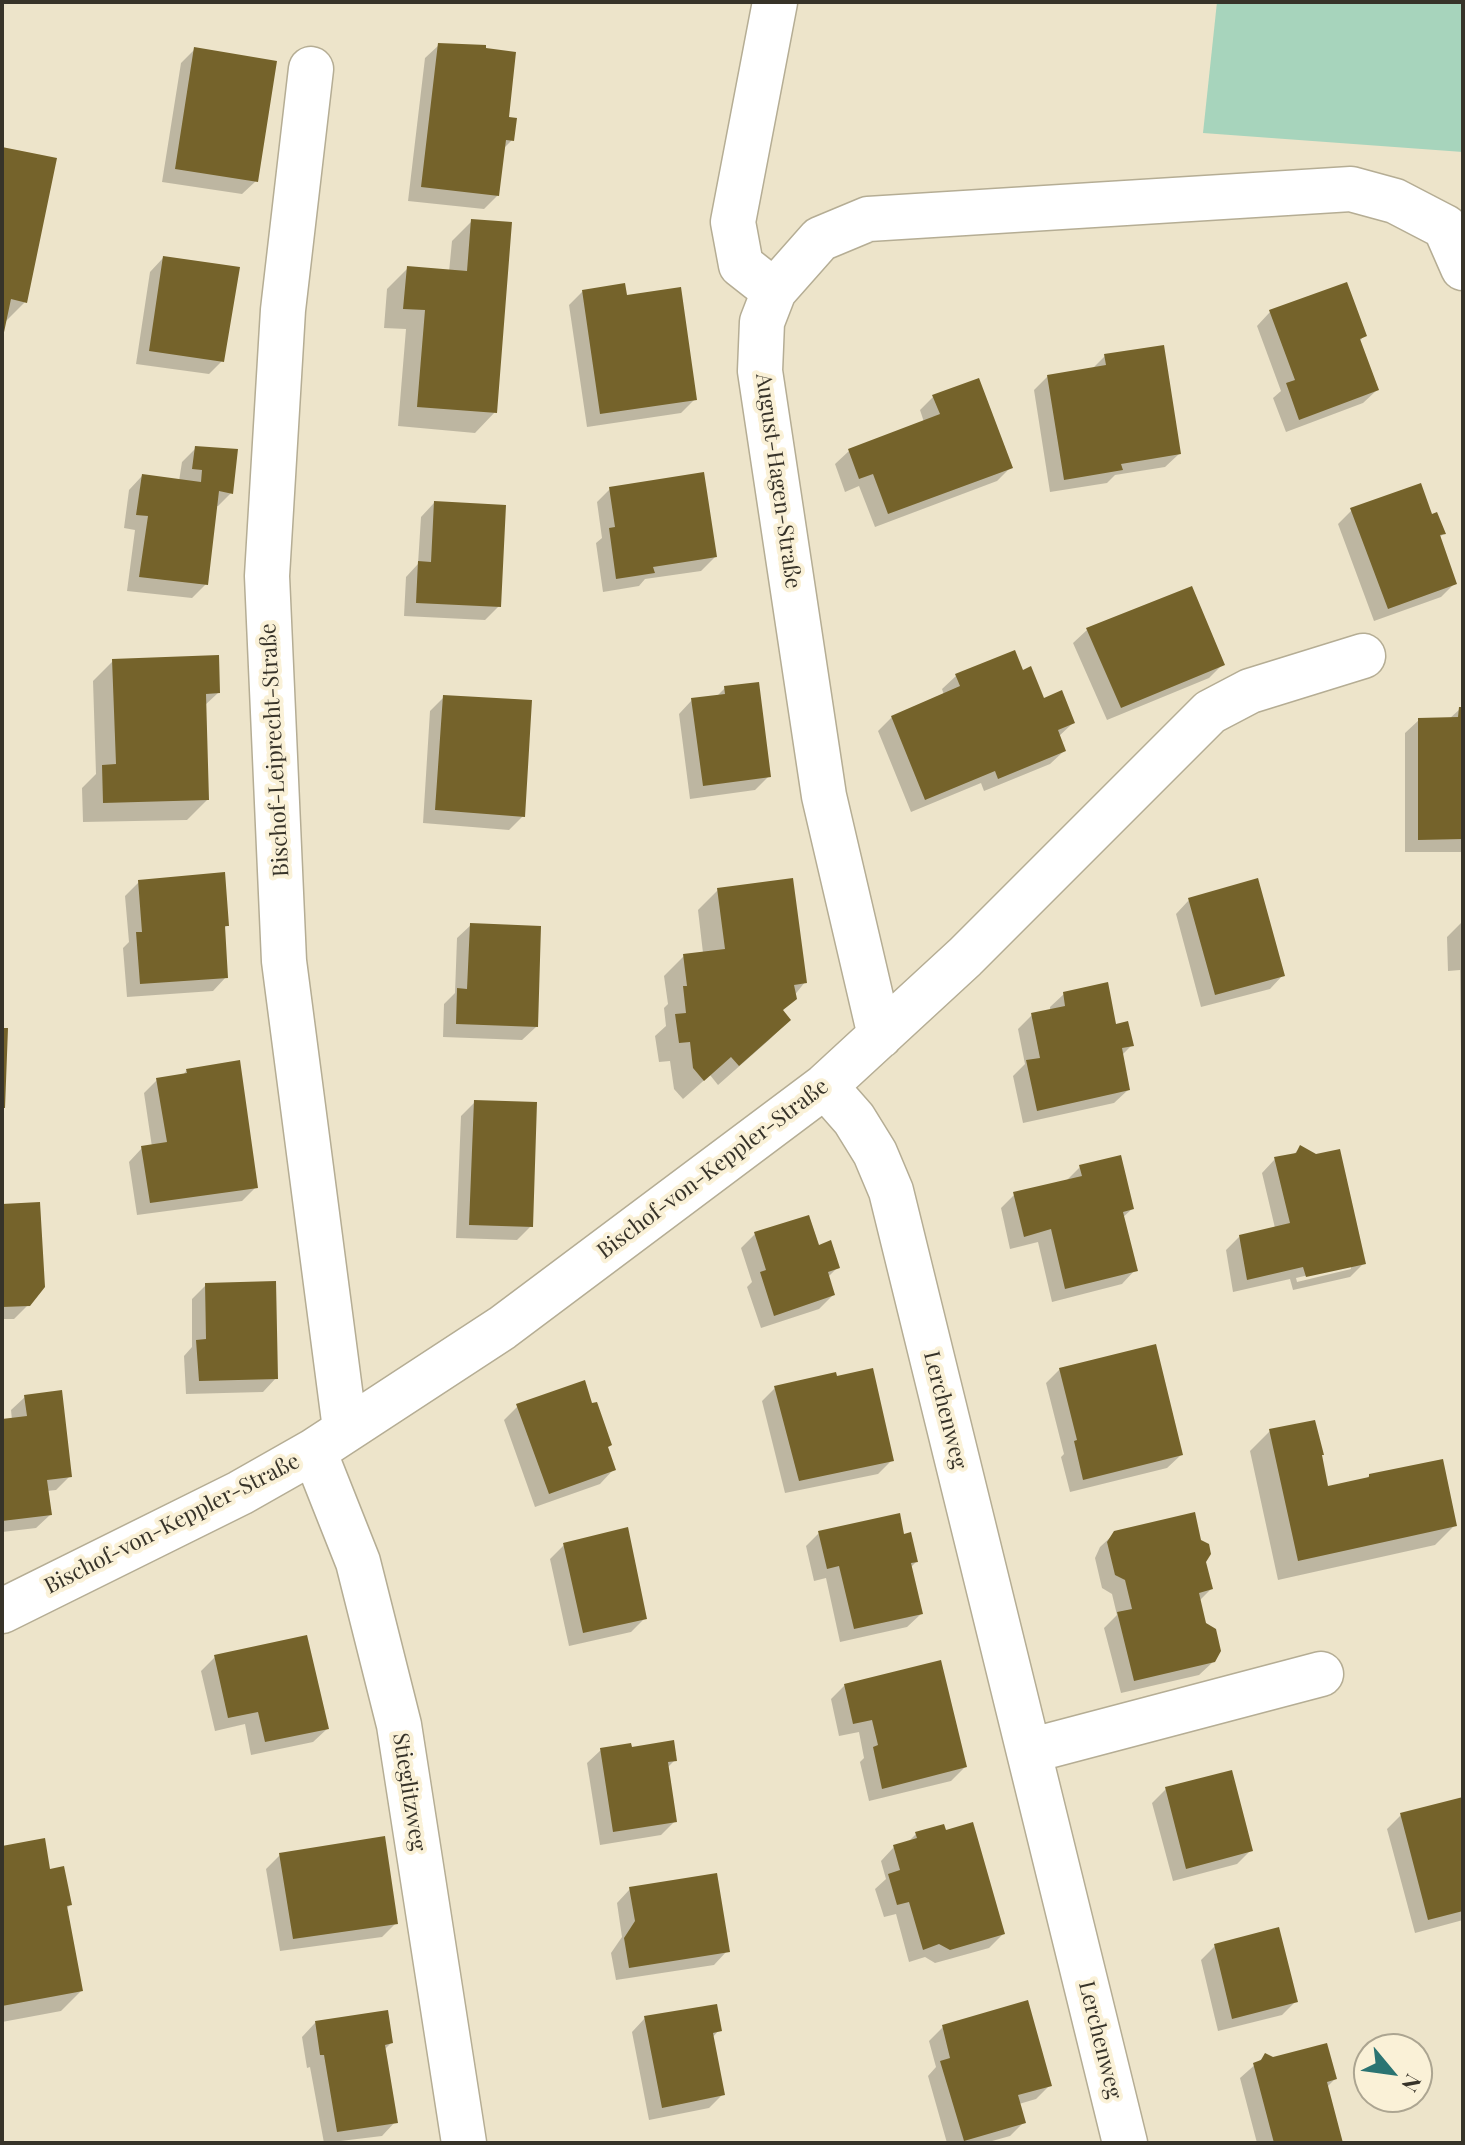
<!DOCTYPE html>
<html>
<head>
<meta charset="utf-8">
<style>
	body { margin:0 }
	#map { position:relative; width:1465px; height:2145px; overflow:hidden; background:#ede4ca; font-family:"Playfair Display",serif }
	canvas { display:block }
	.frame { position:absolute; inset:0; border:4px solid #373329; pointer-events:none }
	.north { position:absolute; left:1353px; top:2033px; width:80px; height:80px; box-sizing:border-box; background:#faf1d7; border:2px solid #aca591; border-radius:50%; rotate:119deg; font-size:22px; font-weight:700; line-height:32px; text-align:center; color:#373329 }
	.north::after { content:''; display:block; margin:auto; width:28px; height:36px; background:#2b7472; clip-path:polygon(50% 0,100% 100%,50% 72%,0 100%) }
</style>
</head>
<body>
<div id="map">
<canvas width="1465" height="2145"></canvas>
<div class="frame"></div>
<div class="north">N</div>
</div>
<script>
const context = document.querySelector('canvas').getContext('2d');
context.lineJoin = 'round';
function fillPath(path, color) {
  context.fillStyle = color;
  context.fill(path, 'evenodd');
}
function toPath(rows) {
  const path = new Path2D();
  for (const r of rows) {
    path.moveTo(r[0], r[1]);
    for (let i = 2; i < r.length; i += 2) path.lineTo(r[i], r[i + 1]);
  }
  return path;
}
function stroke(path, color, width, dash) {
  context.strokeStyle = color;
  context.lineWidth = width;
  context.lineCap = dash ? 'butt' : 'round';
  context.setLineDash(dash || []);
  context.stroke(path);
}
function write(font, color, halo, rows, align = 'center') {
  context.font = font + ' "Playfair Display",serif';
  context.lineWidth = 8;
  context.setLineDash([]);
  context.textBaseline = 'middle';
  context.strokeStyle = halo;
  context.fillStyle = color;
  for (const [text, x, y, turn = 0] of rows) {
    context.save();
    context.translate(x, y);
    context.rotate((+turn || 0) * Math.PI / 180);
    context.textAlign = isNaN(turn) ? turn : align;
    if (halo) context.strokeText(text, 0, 0);
    context.fillText(text, 0, 0);
    context.restore();
  }
}
const green = toPath([
	[1217,2,1463,2,1463,152,1203,133]
]);
const shadow = toPath([
	[439,45,506,119,512,140,503,149,497,196,484,209,408,201,425,58],
	[195,49,256,181,242,194,162,182,181,63],
	[2,149,55,160,25,302,4,323,2,332],
	[472,221,495,412,475,433,398,426,406,329,384,328,387,289,408,268,449,272,452,241],
	[163,258,222,361,209,374,136,364,150,272],
	[582,292,625,298,695,399,681,413,587,427,569,305],
	[1270,312,1364,336,1359,342,1377,390,1363,403,1286,432,1273,398,1281,391,1257,326],
	[1105,356,1179,454,1165,467,1115,475,1107,483,1050,492,1034,390,1048,376,1091,370],
	[933,397,1011,467,997,481,875,527,859,486,845,492,835,464,849,451,924,422,920,410],
	[196,448,231,493,218,506,215,506,206,584,192,598,127,591,135,530,124,528,129,490,142,476,179,481,182,462],
	[610,489,715,557,701,571,645,579,639,586,603,592,596,543,602,538,597,502],
	[434,503,499,606,485,620,404,616,406,577,418,564,421,517],
	[1352,510,1431,516,1444,533,1439,538,1455,583,1441,597,1374,621,1338,524],
	[1087,630,1222,665,1209,678,1107,720,1073,643],
	[113,661,218,693,204,706,207,800,187,820,83,822,82,788,96,774,93,681],
	[1022,672,1043,701,1073,723,1058,737,1064,751,1050,764,984,791,981,783,911,812,878,731,892,717,944,695,942,689,956,676],
	[725,688,769,776,755,790,690,799,679,714,692,700,716,697],
	[444,697,523,816,509,830,423,823,430,711],
	[1460,709,1463,709,1463,852,1405,852,1405,733,1419,720,1449,719],
	[139,882,227,926,223,929,226,977,213,991,127,997,123,948,129,942,125,896],
	[718,890,805,982,782,1011,789,1020,769,1040,718,1085,710,1075,683,1099,674,1089,670,1061,659,1062,655,1036,666,1026,664,1008,668,1004,664,976,684,956,703,953,698,910],
	[1189,900,1283,975,1270,989,1201,1007,1176,914],
	[1461,923,1463,923,1461,1051,1460,970,1448,971,1447,937],
	[471,925,536,1027,522,1040,443,1037,444,1004,455,993,457,938],
	[1064,994,1115,1026,1132,1045,1121,1056,1128,1090,1114,1103,1023,1123,1013,1076,1025,1064,1018,1029,1032,1015,1050,1011,1050,1007],
	[187,1070,256,1187,242,1201,137,1215,129,1162,142,1148,152,1147,144,1093,157,1080,182,1076],
	[475,1102,531,1226,517,1240,456,1238,461,1116],
	[1301,1147,1364,1263,1350,1277,1293,1290,1290,1279,1233,1292,1226,1250,1240,1236,1275,1228,1262,1173,1275,1159,1292,1156],
	[1351,1265,1351,1269,1297,1282,1296,1278],
	[1080,1167,1132,1209,1122,1218,1135,1270,1122,1284,1052,1302,1038,1242,1010,1249,1001,1208,1015,1194,1065,1182],
	[2,1206,29,1304,14,1319,2,1319],
	[755,1234,817,1248,838,1267,828,1277,833,1295,819,1309,761,1328,747,1287,752,1282,741,1248],
	[206,1285,276,1378,263,1392,186,1394,184,1356,192,1347,192,1299],
	[1060,1369,1181,1455,1167,1468,1070,1492,1061,1457,1064,1454,1046,1383],
	[775,1388,892,1460,878,1474,785,1493,762,1401],
	[25,1397,70,1476,56,1490,47,1491,50,1515,36,1528,2,1532,2,1418,2,1421,12,1420,11,1410],
	[518,1406,591,1406,613,1470,600,1484,535,1507,504,1420],
	[1270,1431,1320,1456,1327,1489,1365,1480,1370,1475,1455,1525,1435,1545,1278,1580,1250,1451],
	[819,1533,903,1536,916,1562,910,1568,921,1614,907,1627,840,1642,826,1578,814,1581,806,1546],
	[1115,1533,1211,1589,1199,1601,1214,1661,1199,1675,1121,1693,1104,1628,1117,1615,1112,1594,1102,1588,1095,1558,1100,1547],
	[564,1545,645,1618,631,1632,569,1646,550,1559],
	[215,1657,327,1729,313,1742,251,1755,245,1724,215,1731,201,1671],
	[845,1685,965,1767,951,1781,869,1801,860,1762,864,1758,859,1732,839,1736,831,1699],
	[631,1749,675,1760,667,1768,675,1821,661,1835,600,1845,587,1763,601,1750],
	[1166,1789,1251,1850,1237,1864,1173,1881,1152,1803],
	[1463,1799,1463,1920,1415,1933,1387,1829,1401,1815],
	[916,1834,1003,1934,989,1948,935,1963,925,1957,909,1962,896,1914,884,1917,875,1889,886,1879,881,1861,894,1847,907,1843],
	[2,1848,49,1871,70,1905,66,1909,81,1991,61,2011,2,2022],
	[280,1855,396,1923,382,1937,280,1951,266,1869],
	[630,1889,727,1951,714,1965,616,1980,611,1953,622,1937,617,1903],
	[1215,1946,1296,2001,1282,2015,1218,2031,1201,1960],
	[645,2018,719,2030,712,2038,723,2094,709,2108,649,2120,632,2032],
	[315,2023,391,2043,384,2050,395,2122,382,2136,324,2143,310,2067,307,2068,302,2037],
	[943,2027,1050,2085,1036,2099,1019,2104,1024,2122,1010,2136,985,2143,947,2143,928,2076,936,2067,929,2041],
	[1266,2055,1335,2079,1327,2087,1341,2143,1257,2143,1240,2078]
]);
const building = toPath([
	[438,43,486,45,486,48,516,52,509,117,517,118,514,141,506,140,499,196,421,187],
	[194,47,277,61,258,182,175,169],
	[2,147,57,158,27,303,11,299,3,337],
	[471,219,512,222,497,413,417,407,425,310,403,309,407,266,467,271],
	[163,256,240,267,224,362,149,351],
	[1347,282,1367,336,1360,339,1379,390,1299,420,1286,383,1295,380,1269,310],
	[625,283,627,295,681,287,697,400,600,414,582,290],
	[1164,345,1181,454,1121,464,1123,470,1064,480,1047,375,1106,365,1104,354],
	[979,378,1013,468,888,514,873,474,859,479,848,449,940,414,932,395],
	[195,446,238,449,233,494,219,491,208,585,139,577,148,516,136,515,142,474,201,482,202,470,192,469],
	[704,472,717,557,653,567,655,573,616,579,609,528,615,527,609,487],
	[1421,483,1432,514,1437,512,1446,534,1440,535,1457,584,1388,609,1350,508],
	[434,501,506,505,501,607,416,603,418,561,431,562],
	[1192,586,1225,665,1121,708,1086,628],
	[1015,650,1023,670,1031,666,1044,698,1062,690,1075,723,1058,730,1066,751,998,779,995,771,925,800,891,716,960,686,955,674],
	[219,655,220,693,206,694,209,800,103,803,102,765,116,764,112,659],
	[759,682,771,777,703,786,691,698,725,694,724,686],
	[443,695,532,700,525,817,435,810],
	[1459,707,1463,707,1463,839,1418,840,1418,718,1458,717],
	[225,872,229,926,225,926,228,978,140,984,136,932,142,932,138,880],
	[793,878,807,983,794,985,797,999,783,1010,791,1020,739,1066,731,1057,704,1081,693,1068,690,1042,679,1043,675,1014,686,1013,683,986,687,986,683,954,725,949,717,888],
	[1258,878,1285,976,1215,995,1188,898],
	[470,923,541,926,538,1027,456,1024,457,988,467,989],
	[1108,982,1116,1024,1128,1021,1134,1046,1122,1048,1130,1090,1037,1111,1026,1060,1040,1058,1031,1013,1065,1006,1063,992],
	[2,1028,8,1028,5,1108,2,1108],
	[240,1060,258,1188,150,1203,141,1146,167,1142,156,1078,187,1073,186,1069],
	[474,1100,537,1102,533,1227,469,1225],
	[1300,1145,1316,1154,1340,1149,1366,1264,1306,1277,1303,1267,1247,1280,1239,1235,1290,1223,1274,1157,1296,1153],
	[1121,1155,1134,1209,1123,1212,1138,1271,1065,1289,1051,1229,1024,1237,1013,1192,1082,1176,1079,1165],
	[40,1202,45,1287,30,1306,2,1307,2,1204],
	[809,1215,819,1245,831,1240,840,1268,828,1272,835,1295,774,1316,760,1272,766,1270,754,1232],
	[276,1281,278,1379,199,1381,196,1340,206,1339,205,1283],
	[1156,1344,1183,1455,1083,1480,1074,1441,1077,1440,1059,1368],
	[873,1368,894,1461,799,1481,774,1386,836,1372,837,1376],
	[585,1380,592,1403,597,1402,612,1445,608,1447,616,1470,549,1494,516,1404],
	[62,1390,72,1477,47,1480,52,1515,2,1521,2,1419,27,1416,24,1395],
	[1315,1420,1324,1455,1322,1455,1328,1486,1369,1477,1369,1474,1443,1459,1457,1526,1298,1561,1269,1429],
	[1195,1512,1201,1540,1209,1544,1211,1554,1206,1562,1213,1589,1199,1593,1206,1623,1216,1629,1221,1651,1215,1662,1134,1681,1117,1612,1132,1609,1125,1580,1115,1575,1107,1542,1114,1531],
	[900,1513,904,1534,911,1532,918,1562,911,1563,923,1614,854,1629,839,1566,827,1569,818,1531],
	[628,1527,647,1619,583,1633,563,1543],
	[307,1635,329,1729,265,1742,258,1712,228,1718,214,1655],
	[941,1660,967,1767,882,1789,873,1747,878,1745,872,1720,853,1724,844,1684],
	[674,1740,677,1761,668,1762,677,1822,613,1832,600,1748,631,1743,632,1747],
	[1232,1770,1253,1851,1186,1869,1165,1787],
	[1463,1797,1463,1911,1428,1920,1400,1813],
	[973,1822,1005,1934,950,1950,939,1944,923,1950,909,1902,897,1905,888,1874,900,1870,893,1845,917,1838,915,1832,944,1824,946,1830],
	[385,1836,398,1924,293,1939,279,1853],
	[45,1838,50,1869,64,1866,72,1905,67,1906,83,1991,2,2006,2,1846],
	[717,1873,730,1952,629,1968,624,1938,635,1921,629,1887],
	[1279,1927,1298,2002,1232,2019,1214,1944],
	[1028,2000,1052,2086,1018,2095,1026,2123,964,2141,940,2061,950,2058,942,2025],
	[717,2004,722,2031,713,2033,725,2095,662,2108,644,2016],
	[388,2010,393,2043,385,2045,398,2123,337,2132,324,2055,320,2055,315,2021],
	[1327,2043,1337,2079,1327,2082,1343,2143,1274,2143,1253,2063,1261,2060,1265,2053,1273,2057]
]);
const minor = toPath([
	[311,69,283,310,267,576,284,961,345,1429],
	[1445,227,1463,268],
	[774,291,741,265,733,222,775,2],
	[880,1036,824,796,760,371,762,322,774,291,820,239,868,219,1351,189,1395,201,1445,227],
	[825,1086,854,1119,875,1153,891,1191,1125,2143],
	[314,1451,358,1562,399,1725,464,2143],
	[2,1611,240,1493,314,1451,502,1328,825,1086,965,957,1210,712,1250,691,1363,656],
	[1029,1751,1321,1674]
]);
const streetNames = [
	["August-Hagen-Straße",778,481,82],
	["Bischof-Leiprecht-Straße",275,750,-93],
	["Bischof-von-Keppler-Straße",713,1169,-37],
	["Lerchenweg",945,1410,76],
	["Bischof-von-Keppler-Straße",172,1524,-27],
	["Stieglitzweg",409,1792,81],
	["Lerchenweg",1100,2040,76]
];
fillPath(green, '#a7d4bc');
fillPath(shadow, '#0003');
fillPath(building, '#75632b');
stroke(minor, '#b5ad94', 47);
stroke(minor, '#fff', 44);
write('22px', '#373329', '#faf1d7', streetNames);
</script>
</body>
</html>
